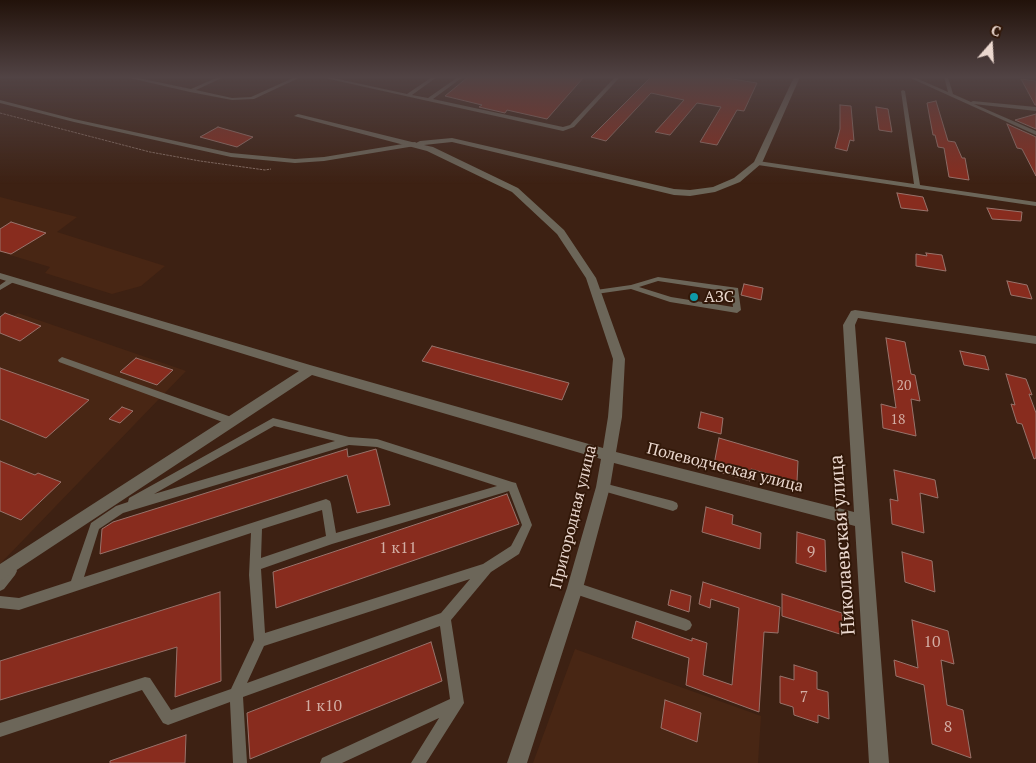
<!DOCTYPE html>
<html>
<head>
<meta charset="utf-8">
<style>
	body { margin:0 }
	#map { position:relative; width:1036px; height:763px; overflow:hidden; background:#3d2113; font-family:"PT Serif",serif }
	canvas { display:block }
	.north { position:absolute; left:966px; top:20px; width:50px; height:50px; -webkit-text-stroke:4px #321809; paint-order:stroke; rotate:19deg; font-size:14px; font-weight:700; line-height:20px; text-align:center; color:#ebd8cf }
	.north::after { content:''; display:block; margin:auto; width:18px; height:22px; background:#ebd8cf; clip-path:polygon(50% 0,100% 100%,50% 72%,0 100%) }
</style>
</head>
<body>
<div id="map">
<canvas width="1036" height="763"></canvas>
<div class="north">С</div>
</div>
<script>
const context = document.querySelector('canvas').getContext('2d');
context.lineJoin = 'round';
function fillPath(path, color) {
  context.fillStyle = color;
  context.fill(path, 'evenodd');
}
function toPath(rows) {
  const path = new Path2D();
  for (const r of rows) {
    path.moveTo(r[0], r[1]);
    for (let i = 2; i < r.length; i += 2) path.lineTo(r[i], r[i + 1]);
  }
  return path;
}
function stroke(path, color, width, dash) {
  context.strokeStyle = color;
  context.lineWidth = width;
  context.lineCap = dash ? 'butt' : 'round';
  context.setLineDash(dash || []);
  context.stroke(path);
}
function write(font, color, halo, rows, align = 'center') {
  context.font = font + ' "PT Serif",serif';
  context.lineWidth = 4;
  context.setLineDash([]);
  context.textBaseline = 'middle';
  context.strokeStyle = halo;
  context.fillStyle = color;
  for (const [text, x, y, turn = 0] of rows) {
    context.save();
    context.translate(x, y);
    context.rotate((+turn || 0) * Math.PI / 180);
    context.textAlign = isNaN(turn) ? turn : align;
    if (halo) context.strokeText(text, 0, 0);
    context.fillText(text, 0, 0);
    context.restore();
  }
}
const built = toPath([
	[0,197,77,217,57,232,165,266,141,286,112,294,45,273,50,267,0,252],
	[18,313,186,371,0,564,0,323],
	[575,649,761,716,758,763,533,763]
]);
const building = toPath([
	[468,77,584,77,547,119,507,110,505,113,479,107,482,105,445,96,468,77],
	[651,77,720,77,757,83,744,111,737,110,717,145,700,142,721,107,697,103,670,135,655,132,684,100,651,93,606,141,591,137,651,77],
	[1021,79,1036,81,1036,105,1035,105,1021,79],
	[936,101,948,141,955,142,962,158,965,158,969,180,949,177,944,148,938,147,935,135,933,135,927,103,936,101],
	[840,105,851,106,854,141,850,140,847,151,835,148,840,129,840,105],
	[876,107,888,109,892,132,879,130,876,107],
	[1036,114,1036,129,1015,120,1036,114],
	[1007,124,1036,137,1036,176,1022,149,1017,148,1007,124],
	[218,127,253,137,237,147,200,137,218,127],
	[897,193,923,197,928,211,901,208,897,193],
	[987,208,1022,212,1021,221,992,219,987,208],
	[11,222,46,233,11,254,0,251,0,229,11,222],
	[926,253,942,255,946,271,916,266,916,254,927,256,926,253],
	[1007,281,1027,285,1032,299,1011,295,1007,281],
	[744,284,763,288,761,300,741,295,744,284],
	[5,313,41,326,20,341,0,333,0,317,5,313],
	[886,338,905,342,911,374,915,375,920,401,911,399,916,436,883,428,881,404,896,408,886,338],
	[432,346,569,383,562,400,422,361,432,346],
	[960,351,985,356,989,370,964,365,960,351],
	[136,358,173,370,157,385,120,372,136,358],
	[0,368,75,395,89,400,46,438,0,419,0,368],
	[1006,374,1026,379,1032,395,1029,394,1036,413,1036,458,1034,459,1022,424,1017,423,1011,404,1015,405,1006,374],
	[122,407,133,411,120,423,109,419,122,407],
	[701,412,723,418,721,434,698,428,701,412],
	[719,438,798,461,797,482,751,469,750,481,713,470,719,438],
	[347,449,348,457,376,449,390,505,357,513,347,475,100,554,102,529,113,522,347,449],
	[0,461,35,475,38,473,61,482,21,520,0,511,0,461],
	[894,470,935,480,938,498,920,493,924,533,892,524,890,499,898,501,894,470],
	[507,494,519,524,276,608,273,572,507,494],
	[706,507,733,515,732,524,761,533,760,549,702,532,706,507],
	[797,532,825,540,826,572,796,563,797,532],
	[902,552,932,561,935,592,905,582,902,552],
	[703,582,780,607,778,633,764,632,759,712,686,685,689,658,632,638,636,621,692,641,692,638,707,643,703,675,732,685,739,608,711,599,710,608,699,604,703,582],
	[671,590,691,596,689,612,668,605,671,590],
	[220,592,221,681,175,697,177,647,0,700,0,661,220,592],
	[782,594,842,613,843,635,782,616,782,594],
	[912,620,948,631,954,664,941,660,947,705,963,710,971,758,932,744,924,685,896,676,894,660,918,668,912,620],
	[431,642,442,681,250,759,247,713,431,642],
	[794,665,817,672,817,689,828,692,829,719,818,715,818,723,794,715,793,707,780,703,780,676,794,680,794,665],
	[665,700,701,713,697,742,661,728,665,700],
	[186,735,185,763,110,763,110,761,186,735]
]);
const path = toPath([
	[0,113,150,152,200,161,265,170,271,169]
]);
const lane = toPath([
	[125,77,134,77,191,89,218,77,224,77,196,90,232,98,251,97,295,77,301,77,254,99,232,100,190,92,125,77],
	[320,77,329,77,407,94,432,77,437,77,412,95,428,98,458,77,463,77,433,99,563,127,570,125,615,77,620,77,574,127,563,131,320,77],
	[908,77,914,77,948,92,944,77,948,77,953,94,971,102,973,101,1036,107,1036,111,974,104,1036,131,1036,135,908,77],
	[903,90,905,91,920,185,1036,202,1036,206,758,165,755,163,758,161,914,184,901,91,903,90],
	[0,100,74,119,231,153,295,159,324,157,415,142,418,144,415,146,324,161,295,163,231,157,74,122,0,103,0,100],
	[658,277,738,288,741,310,737,313,670,302,631,289,596,294,592,292,596,290,631,285,658,277],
	[658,281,731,292,733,307,671,297,639,287,658,281],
	[10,278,13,278,17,280,0,290,0,285,10,278],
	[62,357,234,418,236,421,234,424,228,424,59,362,58,360,62,357],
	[273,418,349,437,377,439,512,482,516,483,517,486,532,525,519,554,491,572,451,620,464,703,426,763,411,763,439,718,342,763,320,763,322,758,450,699,440,626,243,697,247,763,233,763,230,702,168,725,163,723,142,690,0,737,0,723,145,677,150,678,171,710,231,689,254,640,249,575,251,533,19,610,0,608,0,596,19,598,71,581,91,523,116,506,128,502,129,498,273,418],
	[274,426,335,441,154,494,274,426],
	[349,445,377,447,497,486,336,533,331,504,330,501,326,499,84,577,99,529,123,513,349,445],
	[509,491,522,525,511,546,483,564,265,633,261,569,332,544,509,491],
	[322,510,326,536,261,558,262,529,322,510],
	[470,579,441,613,247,683,264,646,470,579],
	[603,483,673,501,677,503,678,506,677,509,673,511,603,491,599,490,598,487,599,484,603,483],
	[11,565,15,567,17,571,15,575,4,589,0,591,0,576,7,567,11,565],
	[575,582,686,619,690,621,692,625,690,629,686,631,575,594,571,592,569,588,571,584,575,582]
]);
const street = toPath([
	[794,77,800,77,762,163,740,182,715,192,690,196,674,195,452,142,424,145,433,147,518,188,564,230,596,278,625,359,622,417,616,452,854,512,843,325,851,311,855,310,1036,336,1036,344,858,318,855,325,889,763,869,763,855,526,614,463,610,487,583,588,527,763,507,763,567,588,596,487,601,459,312,375,0,581,0,564,299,371,0,279,0,273,310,365,603,448,608,417,613,359,586,278,557,234,512,192,427,151,294,116,298,114,416,143,420,141,452,138,674,189,690,190,713,187,734,178,754,162,794,77]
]);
const markers = [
	[694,297,5,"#0f9aa8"]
];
const numberNames = [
	["20",904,386],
	["18",898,420]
];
const poiNames = [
	["АЗС",704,297]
];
const streetNames = [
	["Полеводческая улица",725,468,14],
	["Пригородная улица",574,517,-76]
];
const nearNumbernames = [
	["1 к11",398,548],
	["9",811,552],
	["10",932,642],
	["7",804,697],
	["1 к10",323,706],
	["8",948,727]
];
const nearStreetnames = [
	["Николаевская улица",843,545,-94]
];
fillPath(built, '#482614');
fillPath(building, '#882c1e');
stroke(building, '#98736b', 1);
stroke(path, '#876e63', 1, [2.5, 1]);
fillPath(lane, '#6c6659');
fillPath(street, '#6c6659');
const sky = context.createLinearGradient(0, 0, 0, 184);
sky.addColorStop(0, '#22120a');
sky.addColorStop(0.42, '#514344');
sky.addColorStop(1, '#51434400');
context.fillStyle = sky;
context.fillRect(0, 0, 1036, 184);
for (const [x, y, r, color] of markers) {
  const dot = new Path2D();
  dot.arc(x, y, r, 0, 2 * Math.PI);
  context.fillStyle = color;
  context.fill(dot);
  stroke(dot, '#321809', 2);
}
write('14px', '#d2ada3', null, numberNames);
write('16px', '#ebd8cf', '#321809', poiNames, 'left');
write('16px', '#ebd8cf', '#321809', streetNames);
write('16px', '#d2ada3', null, nearNumbernames);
write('19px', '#ebd8cf', '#321809', nearStreetnames);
</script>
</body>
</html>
